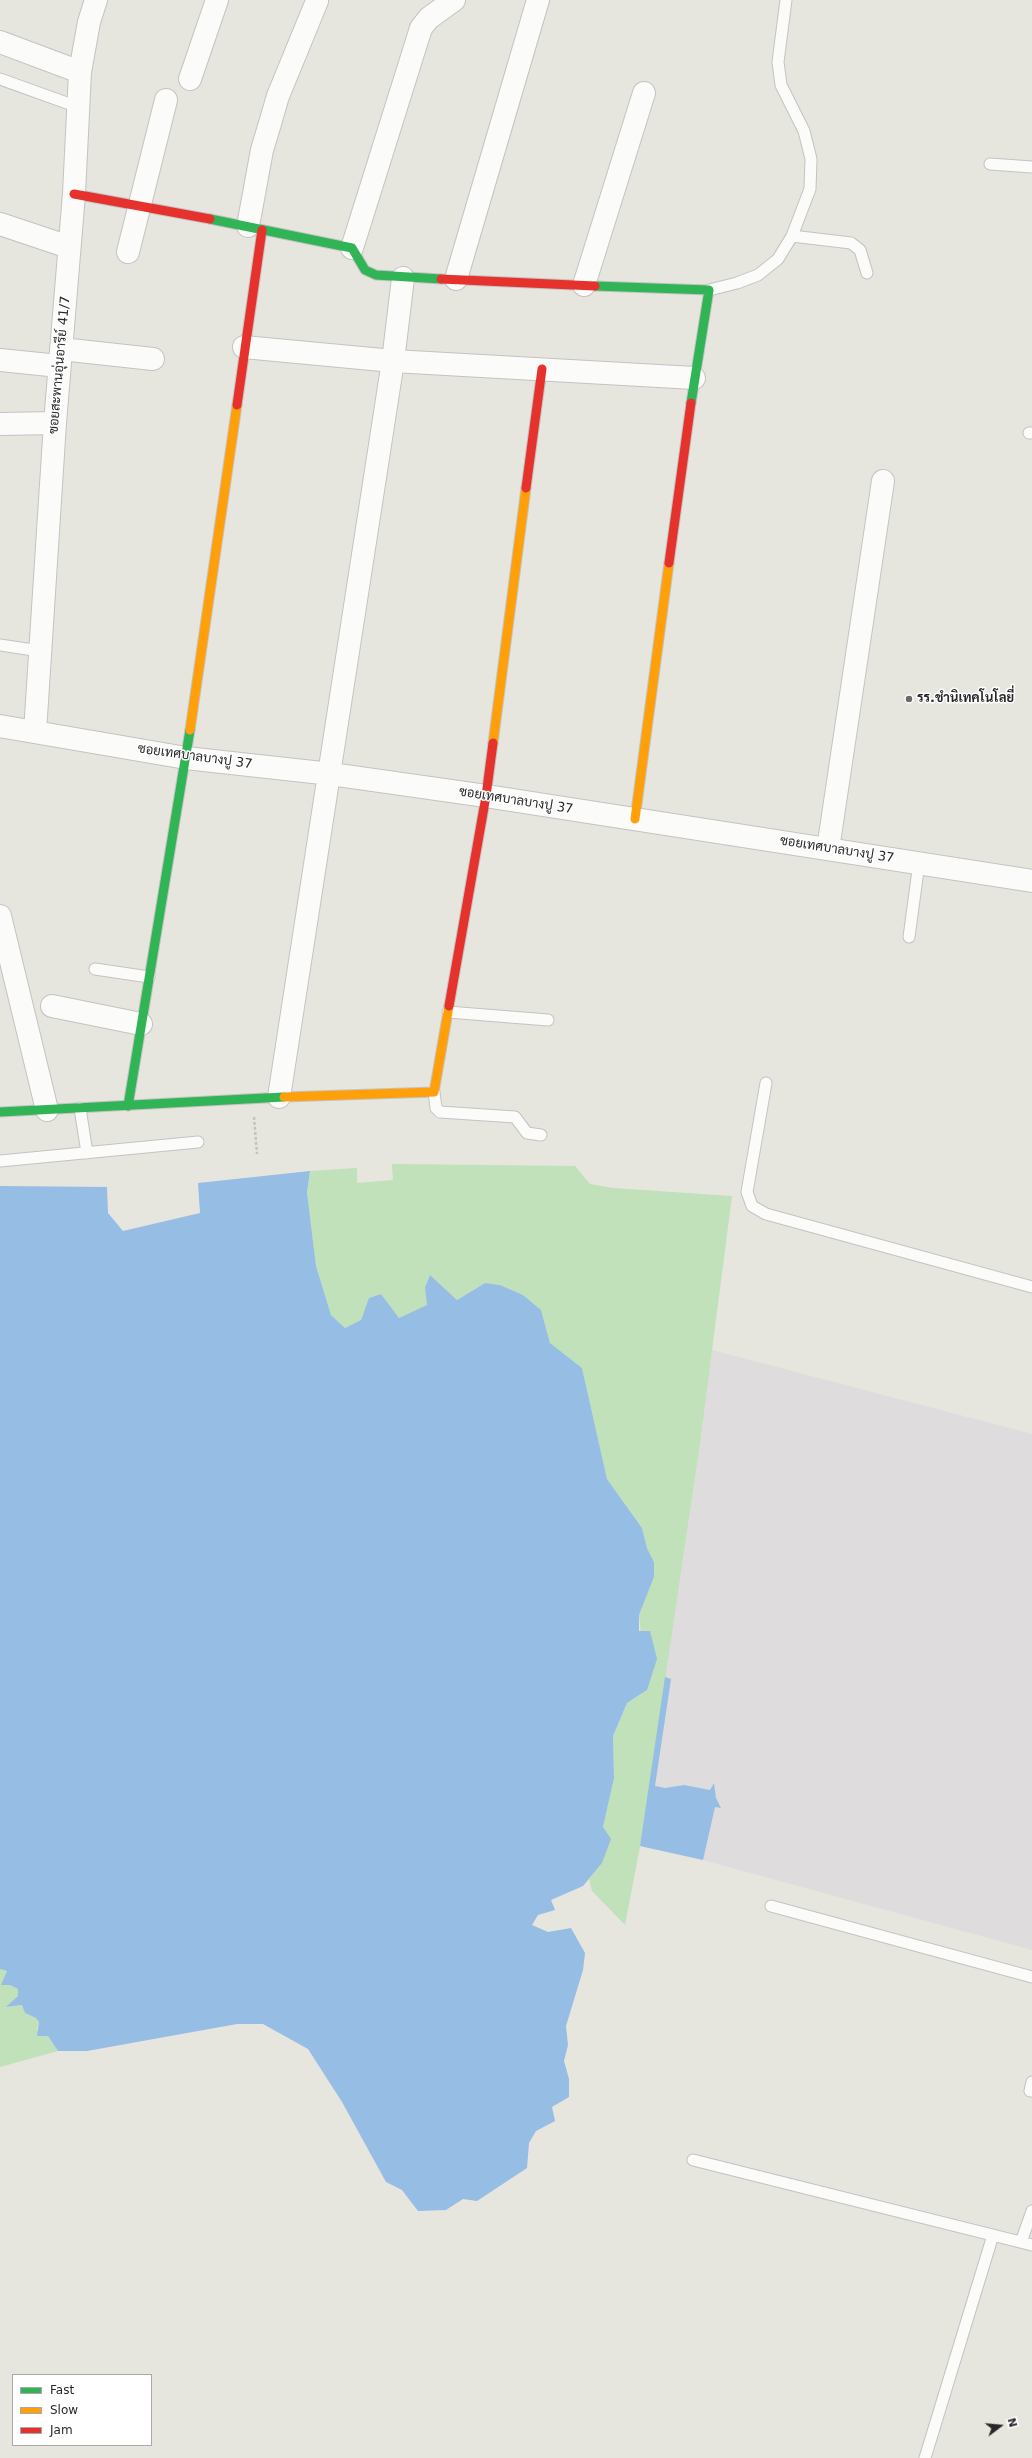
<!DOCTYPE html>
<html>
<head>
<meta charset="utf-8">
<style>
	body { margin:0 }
	#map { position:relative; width:1032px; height:2458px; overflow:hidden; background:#e6e5de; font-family:"DejaVu Sans",sans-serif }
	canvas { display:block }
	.legend { position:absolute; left:12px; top:2374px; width:140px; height:72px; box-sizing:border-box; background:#fff; border:1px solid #a9a9a9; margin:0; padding:5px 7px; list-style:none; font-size:12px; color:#282828 }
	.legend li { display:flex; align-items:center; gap:8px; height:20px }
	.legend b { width:20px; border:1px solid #a9a9a9 }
	.north { position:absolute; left:980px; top:2406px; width:40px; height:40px; -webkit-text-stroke:3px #fff; paint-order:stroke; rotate:74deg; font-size:11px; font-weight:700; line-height:16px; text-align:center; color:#282828 }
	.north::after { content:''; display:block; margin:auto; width:14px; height:18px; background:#282828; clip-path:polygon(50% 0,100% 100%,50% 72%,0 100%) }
</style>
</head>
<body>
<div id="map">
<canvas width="1032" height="2458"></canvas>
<ul class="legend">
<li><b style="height:5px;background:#30b455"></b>Fast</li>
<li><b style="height:5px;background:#ff9f0a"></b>Slow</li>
<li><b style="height:5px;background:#e5322d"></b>Jam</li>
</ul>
<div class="north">N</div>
</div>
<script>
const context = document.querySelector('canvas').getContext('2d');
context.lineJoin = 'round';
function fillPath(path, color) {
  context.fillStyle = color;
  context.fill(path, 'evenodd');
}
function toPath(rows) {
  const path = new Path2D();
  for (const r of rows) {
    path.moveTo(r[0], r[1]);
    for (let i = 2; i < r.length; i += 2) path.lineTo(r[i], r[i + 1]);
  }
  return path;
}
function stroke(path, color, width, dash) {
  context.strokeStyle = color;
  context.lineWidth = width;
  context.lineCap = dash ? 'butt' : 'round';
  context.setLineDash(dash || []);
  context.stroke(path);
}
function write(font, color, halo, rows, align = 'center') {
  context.font = font + ' "DejaVu Sans",Sarabun,sans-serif';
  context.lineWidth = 3;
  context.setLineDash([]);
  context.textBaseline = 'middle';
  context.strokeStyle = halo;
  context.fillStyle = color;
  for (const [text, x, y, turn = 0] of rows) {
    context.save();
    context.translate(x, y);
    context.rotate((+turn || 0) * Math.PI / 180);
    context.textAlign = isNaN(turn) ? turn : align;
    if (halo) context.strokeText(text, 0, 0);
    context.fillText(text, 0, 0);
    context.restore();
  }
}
const industrial = toPath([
	[712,1350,1032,1434,1032,1950,703,1860,640,1846]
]);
const green = toPath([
	[392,1164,575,1166,590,1184,613,1188,732,1196,700,1443,642,1836,625,1925,592,1891,589,1879,602,1863,603,1827,614,1778,613,1736,627,1703,647,1690,639,1615,654,1577,654,1562,647,1548,642,1528,607,1479,582,1368,550,1343,541,1310,523,1295,500,1285,485,1283,457,1300,430,1275,425,1287,428,1305,399,1318,381,1294,369,1298,361,1320,345,1328,331,1315,316,1266,307,1192,310,1171,357,1168,357,1183,393,1180],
	[0,1969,7,1971,10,1985,18,1989,18,1996,7,2007,22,2005,25,2013,36,2018,39,2022,37,2030,48,2036,58,2051,0,2067]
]);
const water = toPath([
	[310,1171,307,1192,316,1266,331,1315,345,1328,361,1320,369,1298,381,1294,399,1318,427,1305,425,1287,430,1275,457,1300,485,1283,500,1285,523,1295,541,1310,550,1343,582,1368,607,1479,642,1528,647,1548,654,1562,654,1577,639,1615,639,1631,650,1631,657,1659,647,1690,627,1703,613,1736,614,1778,603,1827,611,1839,602,1863,583,1886,551,1900,555,1910,538,1915,532,1925,548,1932,571,1928,585,1953,583,1970,566,2026,568,2045,564,2061,569,2079,569,2097,552,2107,555,2121,536,2131,529,2143,527,2168,477,2201,463,2199,446,2210,418,2211,402,2190,386,2182,342,2102,308,2049,263,2024,237,2024,87,2051,58,2051,48,2036,37,2036,39,2022,36,2018,25,2013,22,2005,6,2007,18,1996,18,1989,10,1985,1,1985,7,1971,0,1969,0,1186,107,1187,108,1213,123,1231,200,1213,198,1183],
	[665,1677,671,1679,655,1786,665,1788,684,1785,710,1790,714,1783,716,1798,721,1808,715,1807,703,1860,640,1846]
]);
const path = toPath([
	[254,1117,257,1154]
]);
const lane = toPath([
	[0,79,78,107],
	[990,164,1032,167],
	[792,236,851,243,860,250,867,273],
	[709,290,737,283,758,275,778,259,792,236,810,189,811,159,804,131,781,85,778,62,786,0],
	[1029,433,1032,433],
	[0,645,40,651],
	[909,937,919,863],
	[95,969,149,977],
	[448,1012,548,1020],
	[766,1083,747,1192,752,1206,766,1214,1032,1287],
	[434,1092,436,1108,440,1112,515,1117,527,1133,541,1135],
	[80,1108,87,1153],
	[0,1161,198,1142],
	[771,1906,1032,1977],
	[1032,2082,1030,2091,1032,2091],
	[693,2160,1032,2245],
	[1021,2242,1032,2211],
	[925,2458,993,2235]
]);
const street = toPath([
	[0,42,80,72],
	[190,79,217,0],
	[0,224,69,247],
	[248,226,262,150,271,120,278,96,317,1],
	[352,248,421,28,429,18,454,0],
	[128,252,166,100],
	[456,279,538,0],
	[584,285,644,93],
	[244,347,393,361,694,378],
	[61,349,153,359],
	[0,360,59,366],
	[0,424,55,423],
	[0,726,186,758,331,774,486,796,1032,881],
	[35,732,55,423,74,194,80,72,89,22,96,0],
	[828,849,883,481],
	[0,916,47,1110],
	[52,1006,141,1024],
	[279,1097,393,361,403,278]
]);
const fast = toPath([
	[210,219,352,248,365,270,376,275,441,279],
	[595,286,709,290,691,403],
	[128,1106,190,730],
	[0,1112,284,1097]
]);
const slow = toPath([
	[190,730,237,405],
	[493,743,526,488],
	[635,819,669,563],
	[284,1097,434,1092,449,1006]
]);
const jam = toPath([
	[74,194,210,219],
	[441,279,595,286],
	[237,405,262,230],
	[526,488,542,369],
	[669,563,691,403],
	[449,1006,486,796,493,743]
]);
const markers = [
	[909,699,4,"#6a6a68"]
];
const streetNames = [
	["ซอยสะพานอุ่นอารีย์ 41/7",60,365,-85],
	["ซอยเทศบาลบางปู 37",195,757,8],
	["ซอยเทศบาลบางปู 37",516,801,9],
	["ซอยเทศบาลบางปู 37",837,850,9]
];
const poiNames = [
	["รร.ชำนิเทคโนโลยี่",917,699]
];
fillPath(industrial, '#dedcdd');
fillPath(green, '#c0e1b9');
fillPath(water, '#96bde4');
stroke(lane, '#c4c3c3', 13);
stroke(street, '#c4c3c3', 24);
stroke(fast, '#c4c3c3', 11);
stroke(slow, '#c4c3c3', 11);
stroke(jam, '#c4c3c3', 11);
stroke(path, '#c4c3c3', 2.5, [3, 2]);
stroke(lane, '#fbfbfa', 11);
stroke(street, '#fbfbfa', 22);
stroke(fast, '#30b455', 9);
stroke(slow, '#ff9f0a', 9);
stroke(jam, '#e5322d', 9);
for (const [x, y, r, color] of markers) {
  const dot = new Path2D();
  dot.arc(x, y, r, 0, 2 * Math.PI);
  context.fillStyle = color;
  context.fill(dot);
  stroke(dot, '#fff', 1.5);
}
write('13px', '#282828', '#fff', streetNames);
write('bold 13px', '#282828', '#fff', poiNames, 'left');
</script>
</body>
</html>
